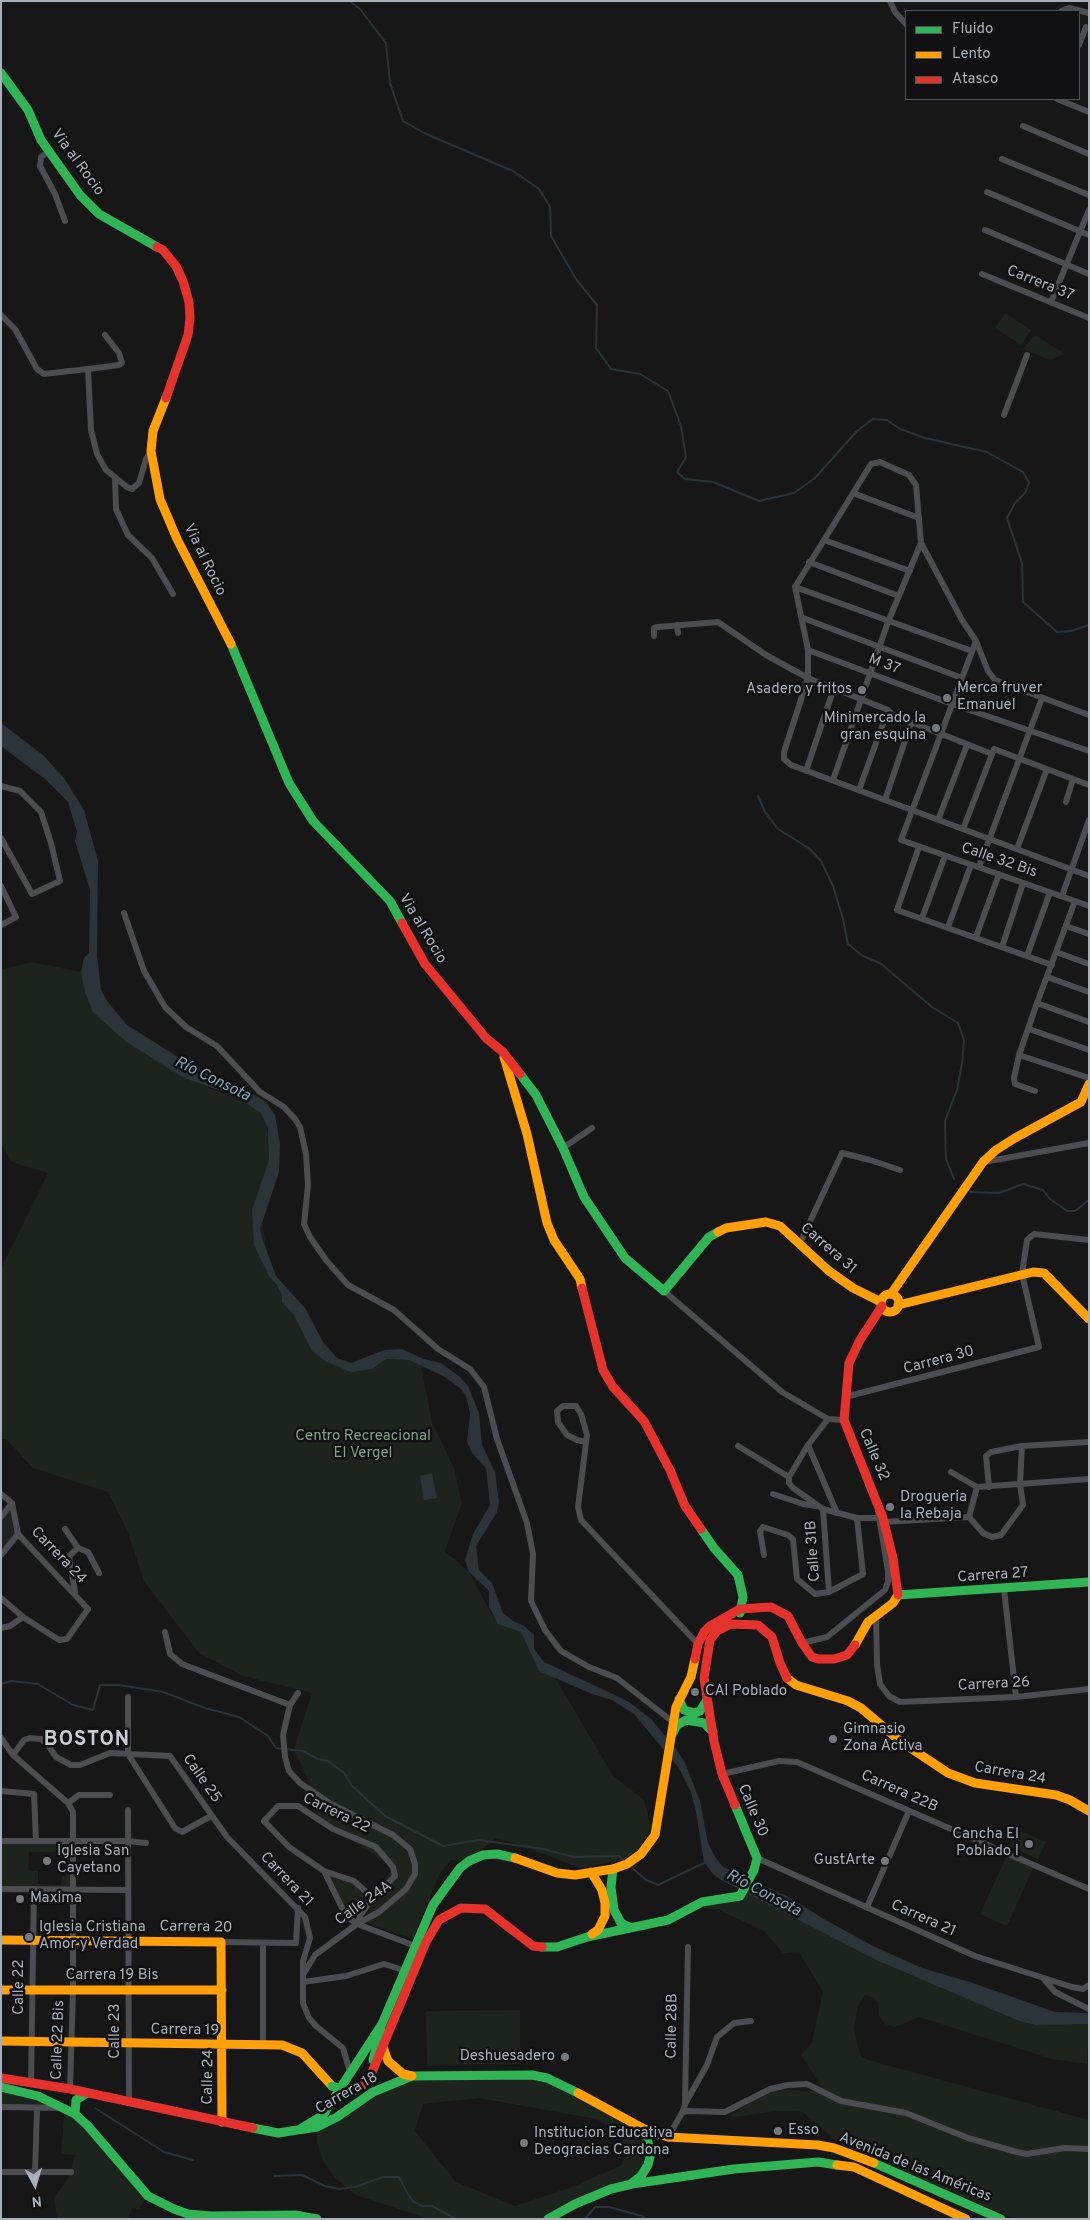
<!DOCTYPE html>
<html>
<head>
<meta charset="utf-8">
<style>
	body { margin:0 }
	#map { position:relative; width:1090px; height:2220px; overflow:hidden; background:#171717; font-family:Overpass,sans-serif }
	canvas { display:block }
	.frame { position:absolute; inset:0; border:2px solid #a7afb8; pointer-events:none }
	.legend { position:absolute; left:905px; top:10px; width:175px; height:90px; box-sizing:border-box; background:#111113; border:1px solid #4d5055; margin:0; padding:6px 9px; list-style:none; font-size:15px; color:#a7afb8 }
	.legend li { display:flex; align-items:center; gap:10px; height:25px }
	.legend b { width:25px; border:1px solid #4d5055 }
	.north { position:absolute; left:10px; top:2160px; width:50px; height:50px; -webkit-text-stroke:4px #111113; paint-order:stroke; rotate:174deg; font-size:14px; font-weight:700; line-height:20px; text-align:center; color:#a7afb8 }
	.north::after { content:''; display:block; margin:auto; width:18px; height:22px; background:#a7afb8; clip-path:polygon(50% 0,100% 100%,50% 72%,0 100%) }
</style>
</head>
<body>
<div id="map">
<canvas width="1090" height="2220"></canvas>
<div class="frame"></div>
<ul class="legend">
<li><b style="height:6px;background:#30b455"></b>Fluido</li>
<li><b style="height:6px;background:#ff9f0a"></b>Lento</li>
<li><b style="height:6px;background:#e5322d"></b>Atasco</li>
</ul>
<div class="north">N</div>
</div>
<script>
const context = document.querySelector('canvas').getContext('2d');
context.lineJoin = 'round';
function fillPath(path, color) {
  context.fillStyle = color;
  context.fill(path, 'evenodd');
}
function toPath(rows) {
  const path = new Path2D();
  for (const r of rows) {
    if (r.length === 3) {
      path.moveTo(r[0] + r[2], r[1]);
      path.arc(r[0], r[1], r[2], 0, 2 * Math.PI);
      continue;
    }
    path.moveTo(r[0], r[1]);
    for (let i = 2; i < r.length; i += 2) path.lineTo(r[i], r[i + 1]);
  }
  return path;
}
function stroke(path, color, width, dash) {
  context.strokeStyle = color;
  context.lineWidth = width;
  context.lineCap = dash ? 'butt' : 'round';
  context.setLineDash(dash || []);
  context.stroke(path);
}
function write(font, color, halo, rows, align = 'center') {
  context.font = font + ' Overpass,sans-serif';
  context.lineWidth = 5;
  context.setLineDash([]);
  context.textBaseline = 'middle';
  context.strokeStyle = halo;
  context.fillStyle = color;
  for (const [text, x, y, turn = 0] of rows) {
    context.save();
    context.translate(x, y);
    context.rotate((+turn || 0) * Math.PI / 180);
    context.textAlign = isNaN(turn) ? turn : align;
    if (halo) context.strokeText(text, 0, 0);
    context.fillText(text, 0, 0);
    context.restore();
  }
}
const green = toPath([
	[1005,313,1031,330,1021,345,995,328],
	[1035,335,1065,354,1050,360,1023,349],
	[32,962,81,972,104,1022,206,1087,259,1104,269,1136,273,1163,260,1208,269,1268,320,1358,372,1369,386,1359,409,1360,421,1365,432,1422,454,1468,462,1503,445,1551,469,1572,492,1615,521,1632,556,1679,613,1776,644,1800,651,1826,636,1857,580,1868,515,1843,495,1838,469,1861,450,1860,439,1875,413,1939,363,1921,393,1867,317,1818,307,1778,294,1749,312,1693,243,1676,199,1653,144,1581,127,1530,108,1492,33,1468,6,1439,1,1439,1,1269,48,1173,12,1162,1,1144,1,970],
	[12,1503,18,1534,1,1555,1,1517],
	[1019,1830,1046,1842,1038,1859,1011,1847],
	[1,1841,73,1842,73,1890,1,1889],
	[29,1852,66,1852,66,1876,62,1876,61,1885,38,1884,38,1871,28,1870],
	[1008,1853,1035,1864,1007,1926,980,1914],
	[324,1871,354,1881,373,1898,357,1924,346,1916],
	[745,1892,876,1960,1019,2021,1035,2025,1089,2024,1087,2064,1052,2059,919,2017,895,2027,885,2024,879,2016,878,2002,873,1997,865,1995,858,2006,854,2027,857,2043,861,2056,868,2060,1089,2120,1089,2219,1015,2219,837,2142,803,2112,777,2111,728,2118,770,2089,825,2092,801,2055,812,2042,823,1992,799,1952,783,1953,764,1931,719,1910,696,1907],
	[520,2010,520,2064,427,2065,426,2011],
	[532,2075,644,2129,649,2141,641,2176,548,2219,429,2219,356,2195,335,2178,323,2161,317,2142,317,2127,400,2080],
	[479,2098,596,2119,618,2132,627,2154,620,2166,569,2188,515,2206,456,2182,415,2131,423,2104],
	[1,2087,65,2108,148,2196,139,2209,132,2208,128,2219,57,2219,54,2198,69,2177,75,2155,61,2154,65,2108,1,2107]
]);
const water = toPath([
	[1,723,44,756,64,778,84,810,98,861,97,956,101,990,107,1001,127,1025,186,1062,253,1094,266,1102,275,1115,280,1144,279,1172,260,1229,262,1238,276,1276,305,1308,323,1342,337,1358,351,1363,384,1350,402,1349,424,1359,441,1363,460,1377,468,1386,479,1413,482,1445,495,1472,499,1502,497,1512,476,1546,479,1570,492,1583,503,1613,513,1621,524,1626,534,1635,534,1649,544,1662,615,1695,629,1702,651,1719,677,1750,685,1763,700,1801,708,1843,715,1857,723,1867,789,1897,822,1918,873,1946,922,1968,973,1983,1055,2012,1089,2013,1089,2024,1035,2025,1019,2021,876,1960,721,1880,713,1874,704,1862,696,1812,691,1792,679,1768,634,1714,612,1700,592,1694,539,1671,521,1632,498,1624,489,1607,489,1591,469,1572,465,1560,473,1534,490,1505,486,1468,472,1453,467,1442,470,1413,466,1396,461,1389,445,1377,409,1360,386,1359,372,1369,351,1372,325,1361,312,1351,294,1315,282,1302,282,1295,277,1285,269,1276,254,1245,252,1210,269,1160,268,1129,261,1113,233,1095,184,1078,125,1041,93,1012,85,992,81,972,84,958,89,953,90,890,75,841,77,832,68,802,45,779,1,746],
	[432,1473,437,1498,424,1500,420,1476]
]);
const stream = toPath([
	[350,1,360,9,386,43,390,83,403,121,426,134,513,171,539,189,550,207,551,236,576,279,597,305,596,348,611,369,640,374,668,391,681,426,686,457,677,472,685,479,713,482,759,501,794,493,815,478,857,431,873,419,887,420,900,429,925,438,987,452,1023,472,1029,483,1025,493,1015,503,1007,518,1022,563,1023,602,1057,632,1071,631,1089,625],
	[758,796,765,812,778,829,810,849,821,861,833,886,843,919,848,944,863,956,880,963,932,1007,958,1023,964,1040,962,1064,957,1090,945,1121,946,1159,954,1179],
	[970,1192,999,1193,1023,1184,1043,1190,1050,1199,1067,1211,1075,1211,1089,1200],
	[1,1684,11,1681,38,1684,73,1705,93,1710,100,1685,119,1685,163,1692,205,1708,239,1717,268,1736,276,1748,303,1751,318,1759,328,1761,344,1773,352,1786,385,1816,443,1846,478,1840,544,1849,574,1857,619,1856,624,1861],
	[630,1866,646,1880,658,1885,706,1862],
	[95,2108,164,2152,193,2160],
	[274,2176,302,2175,325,2186,339,2189,355,2187,383,2177,399,2177,409,2196,414,2202,422,2206,432,2206,456,2219],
	[585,2219,595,2207,609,2207,642,2216,646,2219]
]);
const street = toPath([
	[890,1,895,12,906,24],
	[1061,11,1069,8,1089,13],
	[1079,45,1086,27],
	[1057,99,1089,112],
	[1023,126,1089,154],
	[49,151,41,157,40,166,55,194,65,221],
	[1002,159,1089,195],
	[987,192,1089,235],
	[985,230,1089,274],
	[982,274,1089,318],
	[1051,302,1089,210],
	[1,315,15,329,37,369,44,374,88,369,91,430,97,454,106,470,127,487,132,489,139,483,146,459,151,451],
	[88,369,119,365,122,363,119,353,105,335],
	[1004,415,1027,355],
	[115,477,116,509,128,535,152,558,173,594],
	[853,493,919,518],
	[824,540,910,571],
	[809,562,899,596],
	[795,587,972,651],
	[803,618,962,678],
	[677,625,678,633],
	[654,636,654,628,658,627,718,622,766,655,808,678,888,710,893,715,992,754],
	[976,641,901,840,1089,906],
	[808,650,952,704,1089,751],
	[1089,715,995,680,988,671,976,641,962,620,921,543,916,485,909,475,880,462,871,464,795,587,808,650,808,678,784,752,784,759,791,765,1089,876],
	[806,771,834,688],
	[833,780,888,622,921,543],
	[1,786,20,791,41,812,51,843,60,881,32,894,1,838],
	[859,790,888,710],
	[885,800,911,723],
	[1066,802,1073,779],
	[938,820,967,745],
	[963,829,994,749,1089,785],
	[919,847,897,910,1052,965],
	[1017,849,1047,769],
	[979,867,1042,698],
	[1,886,16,917,1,925],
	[1062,896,1089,820],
	[124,913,144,971,165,1007,186,1027,217,1046,260,1092,284,1107,295,1119,300,1127,306,1154,308,1185,304,1224,310,1237,326,1260,348,1285,394,1310,438,1349,470,1369,484,1387,497,1439,527,1523,533,1554,531,1601,545,1630,561,1651,589,1667,617,1678,673,1722],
	[922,918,945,856],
	[1066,926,1089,934],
	[948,927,971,865],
	[976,937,999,874],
	[1002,947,1023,883],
	[1056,952,1089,964],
	[1027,956,1050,892],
	[1047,977,1089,992],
	[1037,1003,1089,1022],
	[1029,1029,1089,1050],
	[1019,1055,1089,1078],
	[1035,1091,1015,1084,1014,1078,1019,1055,1037,1003,1075,901],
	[563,1148,592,1128],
	[984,1162,1089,1143],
	[800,1243,842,1153,870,1160,900,1170],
	[664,1291,782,1392,828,1419,844,1420],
	[845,1397,1039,1347,1022,1274,1027,1240,1034,1234,1089,1240],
	[828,1419,808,1445,789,1477,789,1483,793,1488,823,1509,857,1518,882,1518],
	[586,1442,577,1440,567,1435,558,1422,557,1411,563,1406,576,1406,581,1414,587,1435,578,1507,581,1520,698,1644],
	[808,1445,837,1513],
	[738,1446,789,1477],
	[951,1472,977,1487,1089,1479],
	[989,1487,986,1456,991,1452,1022,1446,1089,1442],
	[1,1494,12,1503,18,1534,88,1609,67,1639,59,1640,23,1617,1,1598],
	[773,1494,803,1504,817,1506],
	[823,1509,829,1592],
	[1,1517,12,1503],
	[969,1517,983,1533,992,1537,1001,1535,1023,1505,1020,1484,1022,1446],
	[969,1517,977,1487],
	[884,1522,969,1517],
	[65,1529,78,1548],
	[1,1555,18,1534],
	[764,1555,760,1531,763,1527,788,1535,793,1539,797,1579,815,1594,829,1592,863,1574,857,1518],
	[1004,1589,1016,1697],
	[75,1592,69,1556,78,1548,88,1552,99,1573],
	[876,1615,877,1664,880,1684,889,1696,900,1702,1016,1697,1089,1689],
	[1,1628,10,1626,23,1617],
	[165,1632,170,1654,182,1664,290,1705],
	[802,1643,827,1637,885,1590,888,1582,888,1571,878,1511],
	[298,1693,290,1705,283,1735,285,1757,289,1771,300,1783,331,1804,393,1835,410,1849,415,1864,415,1874,406,1889,379,1912,357,1924,315,1955,304,1973],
	[1,1738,13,1755,24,1740,30,1738,41,1739,48,1745,56,1757,71,1765,80,1765,110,1753,170,1756,227,1837,305,1917,310,1938,303,1961,303,2003,309,2018,316,2026,343,2048,350,2072],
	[128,1754,175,1828,182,1832,211,1816],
	[128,1754,128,1697],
	[13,1755,68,1803,73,1812,73,1990,70,2089],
	[722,1774,779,1761,797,1762,1089,1889],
	[1,1791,34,1794,36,1841],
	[68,1803,79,1795,110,1795],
	[128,1810,129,2102],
	[1,1841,127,1841,146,1843],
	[757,1858,975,1956,1072,1987,1083,1989,1089,1985],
	[324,1871,346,1916,357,1924,418,1947],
	[1,1889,127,1890],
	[867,1907,909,1811],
	[357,1924,361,1914,373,1898,395,1876,393,1867,376,1847,333,1829,298,1806,278,1806,264,1821,289,1847,324,1871,354,1881,373,1898],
	[221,1942,296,1943,298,1908],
	[263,1943,263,2045],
	[1043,1978,1055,1992,1089,2009],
	[303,1982,346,1976,384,1964,406,1971,406,1973],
	[31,2084,34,1889],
	[685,2104,707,2065,717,2037,734,2023,751,2021],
	[1,2107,60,2108],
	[682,2113,687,2111,725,2112,770,2089,788,2085,807,2084,841,2101,906,2113,968,2138,1017,2152,1027,2154,1064,2148,1089,2149],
	[668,2137,682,2113,685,2105,688,1947],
	[1,2172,71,2172],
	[35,2173,37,2108]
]);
const fast = toPath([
	[1,73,28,110,41,140,80,195,99,214,157,247],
	[231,644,289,783,313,821,390,901,402,923],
	[520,1074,536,1095,563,1148,584,1197,625,1258,664,1291,709,1237,718,1232],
	[701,1529,714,1548,738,1575,743,1597,740,1613],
	[898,1595,1089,1582],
	[679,1699,684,1710,695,1713,700,1711,707,1700],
	[673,1733,677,1725,686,1720,704,1723,713,1732],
	[613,1869,611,1887,614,1910,621,1923,629,1927],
	[542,1947,557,1947,587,1937,668,1920,702,1902,740,1896,754,1870,757,1858,735,1805],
	[373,2060,381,2029],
	[1,2087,38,2096,75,2114,88,2126,148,2196,174,2209,188,2214,211,2216,295,2215,317,2219],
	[75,2114,76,2100,87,2093],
	[253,2128,278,2133,317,2127,337,2117,373,2092,412,2076,532,2075,547,2078,578,2093],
	[300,2129,323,2115,382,2024,433,1905,460,1868,469,1861,483,1855,497,1854,515,1858],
	[874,2163,1001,2219],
	[632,2183,641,2176,648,2165,651,2153,644,2129],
	[548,2219,575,2204,611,2189,632,2184,734,2169,818,2162,837,2165]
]);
const slow = toPath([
	[166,398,153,431,151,451,160,499,177,539,231,644],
	[504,1057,527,1134,547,1223,554,1240,580,1279,582,1288],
	[718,1232,726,1228,766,1222,780,1226,829,1271,853,1288,881,1302],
	[891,1294,983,1162,996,1150,1015,1138,1081,1102,1089,1084],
	[890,1303,9],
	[898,1305,1033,1272,1044,1273,1089,1319],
	[855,1645,868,1622,893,1603,898,1595],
	[787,1678,796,1685,848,1701,861,1708,900,1741,948,1773,975,1783,1056,1795,1070,1800,1089,1811],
	[515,1858,557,1873,575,1875,613,1869,627,1864,641,1854,655,1835,676,1707,691,1677,695,1659],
	[591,1872,602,1890,605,1903,605,1916,598,1930,592,1934],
	[1,1940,221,1942,222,2122],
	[1,1990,222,1990],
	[1,2041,282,2045,302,2053,332,2086],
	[383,2047,388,2061,403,2074,412,2076],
	[578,2093,644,2129,668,2137,818,2145,834,2148,874,2163],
	[837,2165,854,2167,966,2219]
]);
const jam = toPath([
	[157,247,163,250,176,266,183,281,189,302,190,318,188,335,166,398],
	[402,923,425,964,486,1038,503,1052,520,1074],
	[582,1288,603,1370,613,1387,644,1421,670,1470,685,1506,701,1529],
	[882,1306,860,1340,849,1363,844,1420,883,1518,893,1558,898,1595],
	[695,1659,698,1644,704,1632,710,1626,740,1609,771,1607,788,1616,802,1643,812,1657,818,1659,834,1659,847,1655,855,1645],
	[735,1805,722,1774,714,1741,704,1678,710,1640,717,1631,731,1624,758,1625,772,1637,780,1663,787,1678],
	[1,2078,70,2089,253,2128],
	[352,2092,368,2082,426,1942,439,1920,461,1908,485,1909,533,1946,542,1947]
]);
const fastBridge = toPath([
	[332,2086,352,2092]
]);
const markers = [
	[862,690,5,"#757a80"],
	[947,698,5,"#757a80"],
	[936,728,5,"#757a80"],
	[890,1507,5,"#757a80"],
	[695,1692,5,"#757a80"],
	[833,1739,5,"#757a80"],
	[1029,1844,5,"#757a80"],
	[47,1861,5,"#757a80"],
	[885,1861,5,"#757a80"],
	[20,1899,5,"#757a80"],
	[29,1937,5,"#757a80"],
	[565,2057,5,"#757a80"],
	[778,2131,5,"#757a80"],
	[524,2143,5,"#757a80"]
];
const streetNames = [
	["Via al Rocio",77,163,54],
	["Carrera 37",1040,284,22],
	["Via al Rocio",204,560,64],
	["M 37",884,665,21],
	["Calle 32 Bis",999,861,19],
	["Via al Rocio",422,929,59],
	["Carrera 31",828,1249,41],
	["Carrera 30",939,1361,-15],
	["Calle 32",873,1455,67],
	["Calle 31B",814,1551,-94],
	["Carrera 24",58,1556,46],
	["Carrera 27",993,1576,-4],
	["Carrera 26",994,1685,-3],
	["Carrera 24",1010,1774,10],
	["Calle 25",201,1779,55],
	["Carrera 22B",899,1792,24],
	["Calle 30",752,1811,67],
	["Carrera 22",336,1814,26],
	["Carrera 21",286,1880,46],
	["Calle 24A",364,1904,-35],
	["Carrera 21",923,1919,24],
	["Carrera 20",196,1928,1],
	["Carrera 19 Bis",112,1976],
	["Calle 22",20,1987,-90],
	["Calle 28B",673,2026,-89],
	["Calle 23",116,2031,-90],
	["Carrera 19",185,2031,1],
	["Calle 22 Bis",59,2040,-88],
	["Calle 24",209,2077,-89],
	["Carrera 18",347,2094,-30],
	["Avenida de las Américas",915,2168,22]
];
const poiNames = [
	["Merca fruver",957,689],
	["Emanuel",957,706],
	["Asadero y fritos",852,690,"right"],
	["Minimercado la",926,719,"right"],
	["gran esquina",926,736,"right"],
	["Drogueria",900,1498],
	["la Rebaja",900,1515],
	["CAI Poblado",705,1692],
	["Gimnasio",843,1730],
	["Zona Activa",843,1747],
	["Cancha El",1019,1835,"right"],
	["Poblado I",1019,1852,"right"],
	["Iglesia San",57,1852],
	["Cayetano",57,1869],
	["GustArte",875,1861,"right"],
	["Maxima",30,1899],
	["Iglesia Cristiana",39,1928],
	["Amor y Verdad",39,1945],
	["Deshuesadero",555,2057,"right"],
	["Esso",788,2131],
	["Institucion Educativa",534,2134],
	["Deogracias Cardona",534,2151]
];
const parkNames = [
	["Centro Recreacional",363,1437],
	["El Vergel",363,1454]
];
const waterNames = [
	["Río Consota",212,1080,26],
	["Río Consota",763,1894,28]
];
const districtNames = [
	["BOSTON",87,1741]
];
fillPath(green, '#1d241d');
fillPath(water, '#2a3439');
stroke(stream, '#2a3439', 2);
stroke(street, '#4b4d50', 6);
stroke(fast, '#30b455', 9);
stroke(slow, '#ff9f0a', 9);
stroke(jam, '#e5322d', 9);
stroke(fastBridge, '#30b455', 9);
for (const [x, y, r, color] of markers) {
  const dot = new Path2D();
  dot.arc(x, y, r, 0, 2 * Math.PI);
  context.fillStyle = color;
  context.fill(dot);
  stroke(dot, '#111113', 2);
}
write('15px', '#a7afb8', '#111113', streetNames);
write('15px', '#a7afb8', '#111113', poiNames, 'left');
write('15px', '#82a37e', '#111113', parkNames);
write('italic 16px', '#7ea4b3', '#111113', waterNames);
context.letterSpacing = '1px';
write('bold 20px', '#c9cdd4', '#111113', districtNames);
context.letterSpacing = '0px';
</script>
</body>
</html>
